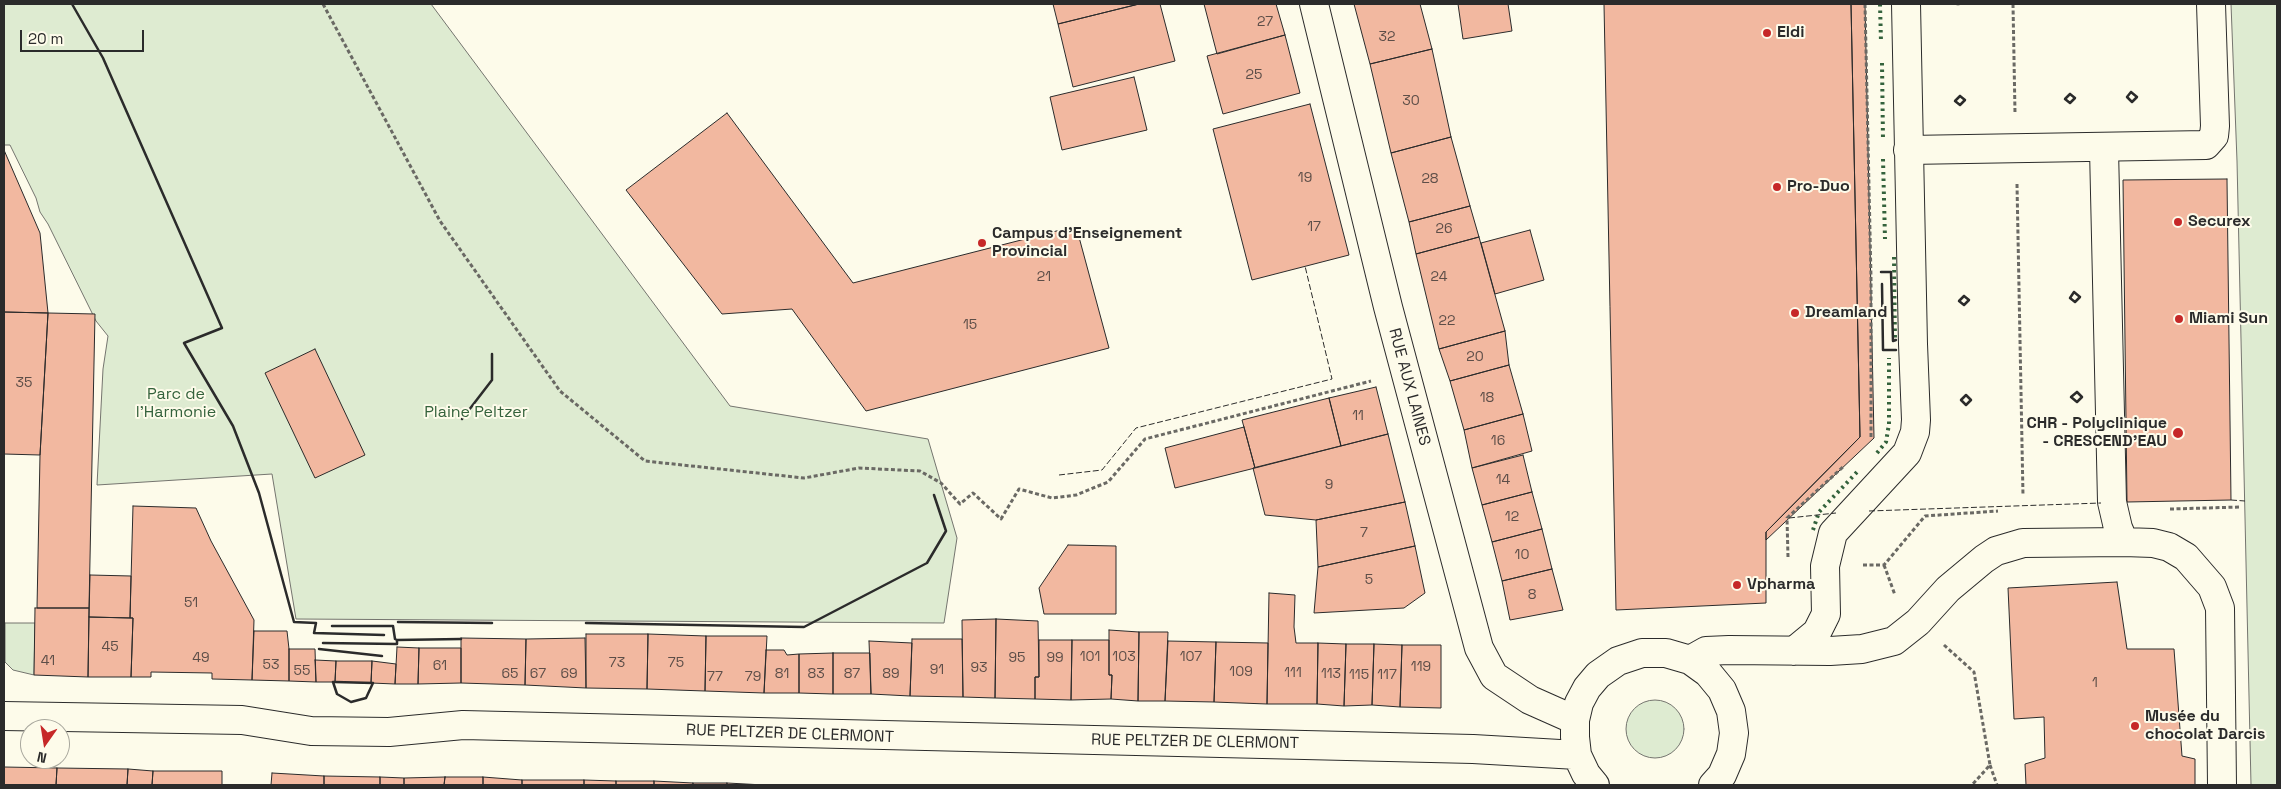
<!DOCTYPE html>
<html>
<head>
<meta charset="utf-8">
<style>
	body { margin:0 }
	#map { position:relative; width:2281px; height:789px; overflow:hidden; background:#fdfbea; font-family:"Space Grotesk",sans-serif }
	canvas { display:block }
	.frame { position:absolute; inset:0; border:5px solid #2b2b2b; pointer-events:none }
	.north { position:absolute; left:20px; top:719px; width:50px; height:50px; box-sizing:border-box; background:#fdfbea; border:1px solid #a9a89e; border-radius:50%; rotate:193deg; font-size:14px; font-weight:700; line-height:20px; text-align:center; color:#2b2b2b }
	.north::after { content:''; display:block; margin:auto; width:18px; height:22px; background:#c62828; clip-path:polygon(50% 0,100% 100%,50% 72%,0 100%) }
	.scale { position:absolute; left:20px; top:30px; width:124px; height:22px; box-sizing:border-box; border:2px solid #2b2b2b; border-top:0; padding-left:6px; font-size:15px; line-height:18px; white-space:nowrap; color:#2b2b2b; -webkit-text-stroke:4px #fdfbea; paint-order:stroke }
</style>
</head>
<body>
<div id="map">
<canvas width="2281" height="789"></canvas>
<div class="frame"></div>
<div class="north">N</div>
<div class="scale">20 m</div>
</div>
<script>
const context = document.querySelector('canvas').getContext('2d');
context.lineJoin = 'round';
function fillPath(path, color) {
  context.fillStyle = color;
  context.fill(path, 'evenodd');
}
function toPath(rows) {
  const path = new Path2D();
  for (const r of rows) {
    if (r.length === 3) {
      path.moveTo(r[0] + r[2], r[1]);
      path.arc(r[0], r[1], r[2], 0, 2 * Math.PI);
      continue;
    }
    path.moveTo(r[0], r[1]);
    for (let i = 2; i < r.length; i += 2) path.lineTo(r[i], r[i + 1]);
  }
  return path;
}
function stroke(path, color, width, dash) {
  context.strokeStyle = color;
  context.lineWidth = width;
  context.lineCap = dash ? 'butt' : 'round';
  context.setLineDash(dash || []);
  context.stroke(path);
}
function write(font, color, halo, rows, align = 'center') {
  context.font = font + ' "Space Grotesk",sans-serif';
  context.lineWidth = 4;
  context.setLineDash([]);
  context.textBaseline = 'middle';
  context.strokeStyle = halo;
  context.fillStyle = color;
  for (const [text, x, y, turn = 0] of rows) {
    context.save();
    context.translate(x, y);
    context.rotate((+turn || 0) * Math.PI / 180);
    context.textAlign = isNaN(turn) ? turn : align;
    if (halo) context.strokeText(text, 0, 0);
    context.fillText(text, 0, 0);
    context.restore();
  }
}
const green = toPath([
	[4,4,431,4,730,406,928,439,957,538,944,623,296,619,272,474,97,485,103,369,108,336,96,321,48,224,40,212,36,198,10,145,4,145,4,4],
	[2231,4,2277,4,2277,785,2251,785,2237,161,2231,4],
	[5,623,35,623,34,675,13,670,5,662,5,623],
	[1655,729,29]
]);
const building = toPath([
	[1053,4,1139,4,1058,24,1053,4],
	[1139,4,1160,4,1175,61,1073,87,1058,24,1139,4],
	[1204,4,1276,4,1285,35,1217,54,1204,4],
	[1354,4,1420,4,1432,49,1370,64,1354,4],
	[1458,4,1508,4,1512,31,1463,39,1458,4],
	[1604,4,1851,4,1860,437,1766,532,1766,603,1616,610,1604,4],
	[1851,4,1865,4,1874,438,1766,540,1766,532,1860,437,1851,4],
	[1285,35,1300,93,1223,114,1207,56,1285,35],
	[1432,49,1451,137,1391,153,1370,64,1432,49],
	[1134,77,1147,130,1062,150,1050,97,1134,77],
	[1310,104,1349,255,1252,280,1213,129,1310,104],
	[727,113,853,283,1076,226,1109,348,866,411,792,309,722,314,626,190,727,113],
	[1451,137,1470,206,1409,222,1391,153,1451,137],
	[4,150,40,233,48,313,4,312,4,150],
	[2227,179,2231,500,2127,502,2123,180,2227,179],
	[1470,206,1479,237,1416,254,1409,222,1470,206],
	[1530,230,1544,280,1495,294,1481,243,1530,230],
	[1479,237,1505,331,1439,349,1416,254,1479,237],
	[4,312,48,313,40,455,4,454,4,312],
	[48,313,95,314,89,608,37,608,40,455,48,313],
	[1505,331,1509,365,1450,381,1439,349,1505,331],
	[315,349,365,455,315,478,265,373,315,349],
	[1509,365,1523,414,1464,430,1450,381,1509,365],
	[1376,387,1388,434,1341,446,1329,398,1376,387],
	[1329,398,1341,446,1255,468,1242,420,1329,398],
	[1523,414,1532,451,1472,468,1464,430,1523,414],
	[1244,427,1255,468,1175,488,1165,448,1244,427],
	[1388,434,1405,502,1316,520,1265,515,1253,468,1388,434],
	[1523,455,1532,492,1482,505,1472,468,1523,455],
	[1532,492,1542,529,1492,542,1482,505,1532,492],
	[1405,502,1415,546,1318,567,1316,520,1405,502],
	[133,506,196,508,211,541,254,620,252,680,212,679,212,673,151,672,151,677,131,677,133,618,130,618,133,506],
	[1542,529,1552,569,1502,581,1492,542,1542,529],
	[1068,545,1116,546,1116,614,1044,614,1039,588,1068,545],
	[1415,546,1425,593,1404,608,1314,613,1318,567,1415,546],
	[1552,569,1563,610,1510,620,1502,581,1552,569],
	[90,575,131,576,130,618,89,617,90,575],
	[2117,582,2127,649,2174,649,2182,756,2195,759,2195,785,2026,785,2025,764,2045,758,2044,717,2014,719,2008,588,2117,582],
	[1269,593,1295,595,1294,627,1296,643,1318,643,1317,704,1267,704,1269,593],
	[35,608,89,608,88,677,34,675,35,608],
	[89,617,133,618,131,677,88,677,89,617],
	[996,619,1038,621,1039,677,1035,677,1035,699,995,698,996,619],
	[996,619,995,698,963,697,962,620,996,619],
	[1109,630,1139,632,1138,701,1111,699,1112,675,1109,675,1109,630],
	[254,631,287,631,289,649,289,681,252,680,254,631],
	[1139,632,1168,632,1165,701,1138,701,1139,632],
	[586,634,648,634,647,689,586,688,586,634],
	[648,634,706,636,705,691,647,689,648,634],
	[706,636,767,636,764,693,705,691,706,636],
	[461,638,526,639,525,685,461,683,461,638],
	[585,638,586,688,525,685,526,639,585,638],
	[912,639,962,639,963,697,910,696,912,639],
	[1039,640,1072,640,1071,700,1035,699,1035,677,1039,677,1039,640],
	[1072,640,1109,640,1109,675,1112,675,1111,699,1071,700,1072,640],
	[869,641,912,643,910,696,871,694,869,641],
	[1168,641,1216,642,1214,702,1165,701,1168,641],
	[1216,642,1268,643,1267,704,1214,702,1216,642],
	[1318,643,1346,644,1344,706,1317,704,1318,643],
	[1346,644,1374,644,1372,705,1344,706,1346,644],
	[1374,644,1402,645,1400,707,1372,705,1374,644],
	[1402,645,1441,645,1441,708,1400,707,1402,645],
	[397,647,419,648,418,684,395,684,397,647],
	[419,648,461,648,461,683,418,684,419,648],
	[289,649,315,649,316,682,289,681,289,649],
	[766,650,784,650,787,655,799,654,799,693,764,693,766,650],
	[833,653,870,653,871,694,833,694,833,653],
	[833,653,833,694,799,693,799,654,833,653],
	[315,660,336,661,335,682,316,682,315,660],
	[336,661,372,661,371,683,335,682,336,661],
	[372,661,396,664,395,684,371,683,372,661],
	[4,767,57,768,56,785,4,785,4,767],
	[57,768,128,769,127,785,56,785,57,768],
	[128,769,153,771,152,785,127,785,128,769],
	[153,771,222,771,222,785,152,785,153,771],
	[272,773,324,776,324,785,271,785,272,773],
	[324,776,380,777,380,785,324,785,324,776],
	[380,777,404,778,404,785,380,785,380,777],
	[445,777,483,777,483,785,444,785,445,777],
	[445,777,444,785,404,785,404,778,445,777],
	[483,777,522,780,522,785,483,785,483,777],
	[522,780,584,780,584,785,522,785,522,780],
	[584,780,616,781,616,785,584,785,584,780],
	[616,781,654,781,654,785,616,785,616,781],
	[654,781,693,783,693,785,654,785,654,781],
	[693,783,727,783,727,785,693,785,693,783],
	[727,783,764,785,727,785,727,783]
]);
const path = toPath([
	[323,4,440,221,560,391,645,461,804,478,859,468,920,471,941,483,960,504,973,493,1001,519,1019,489,1052,498,1076,495,1108,482,1145,439,1371,381],
	[1865,4,1871,278,1871,439],
	[2013,4,2015,113],
	[2017,184,2023,496],
	[2170,509,2241,507],
	[1788,557,1787,518,1844,466],
	[1863,565,1884,565,1925,516,1998,511],
	[1884,565,1895,595],
	[1944,645,1974,672,1990,765,1972,785],
	[1990,765,1997,785]
]);
const minor = toPath([
	[1314,4,1388,307,1479,648,1494,676,1530,700,1575,720],
	[2104,149,2112,502,2118,528,2124,542],
	[1908,150,2206,145,2214,136,2215,126,2211,4],
	[1794,651,1817,632,1826,614,1825,566,1833,533,1907,453,1915,432,1916,420,1913,344,1906,4],
	[1690,660,1706,651,1729,650,1830,651,1862,649,1894,641,1918,622,1948,589,1984,559,1996,551,2023,543,2124,542,2153,543,2169,547,2186,557,2212,587,2220,608,2222,785],
	[4,716,242,720,311,731,389,732,463,725,1473,749,1577,755],
	[1595,785,1586,774,1577,755,1575,737,1575,720,1579,703,1587,688,1598,675,1618,661,1642,653,1666,653,1690,660,1708,673,1722,690,1731,711,1734,733,1731,754,1722,775,1713,785]
]);
const hedge = toPath([
	[1880,4,1881,42],
	[1882,63,1883,140],
	[1883,159,1885,239],
	[1894,257,1895,340],
	[1877,453,1886,442,1889,424,1889,358],
	[1813,530,1819,512,1858,471]
]);
const fence = toPath([
	[1059,475,1102,470,1136,428,1332,379,1305,266],
	[2231,500,2245,501],
	[1869,511,2101,503],
	[1789,518,1836,513]
]);
const wall = toPath([
	[72,4,103,58,222,328,184,343,233,426,259,493,294,622,316,623,314,633,384,635],
	[1957,4,1959,4],
	[2131,92,2137,97,2132,102,2127,97,2131,92],
	[2070,94,2075,98,2070,103,2065,99,2070,94],
	[1960,96,1965,100,1960,105,1955,101,1960,96],
	[1881,272,1891,272,1893,341,1896,340],
	[1882,284,1883,350,1896,350],
	[2074,292,2080,297,2075,302,2070,298,2074,292],
	[1964,296,1969,300,1964,305,1959,301,1964,296],
	[2077,392,2082,397,2077,402,2071,397,2077,392],
	[1966,395,1971,400,1966,405,1961,400,1966,395],
	[462,419,492,380,492,354],
	[398,622,492,623],
	[586,623,804,627,927,563,946,531,934,495],
	[332,626,393,626,395,639,397,640,461,639],
	[323,643,397,644,397,640],
	[319,649,382,656],
	[333,682,335,682,373,683,366,698,351,702,337,694,333,682]
]);
const markers = [
	[1767,33,5,"#c62828"],
	[1777,187,5,"#c62828"],
	[2178,222,5,"#c62828"],
	[982,243,5,"#c62828"],
	[1795,313,5,"#c62828"],
	[2179,319,5,"#c62828"],
	[2178,433,6,"#c62828"],
	[1737,585,5,"#c62828"],
	[2135,726,5,"#c62828"]
];
const numberNames = [
	["27",1265,22],
	["32",1387,37],
	["25",1254,75],
	["30",1411,101],
	["19",1305,178],
	["28",1430,179],
	["17",1314,227],
	["26",1444,229],
	["21",1044,277],
	["24",1439,277],
	["22",1447,321],
	["15",970,325],
	["20",1475,357],
	["35",24,383],
	["18",1487,398],
	["11",1358,416],
	["16",1498,441],
	["14",1503,480],
	["9",1329,485],
	["12",1512,517],
	["7",1364,533],
	["10",1522,555],
	["5",1369,580],
	["8",1532,595],
	["51",191,603],
	["45",110,647],
	["101",1090,657],
	["103",1124,657],
	["107",1191,657],
	["49",201,658],
	["95",1017,658],
	["99",1055,658],
	["41",48,661],
	["73",617,663],
	["75",676,663],
	["53",271,665],
	["61",440,666],
	["119",1421,667],
	["93",979,668],
	["91",937,670],
	["55",302,671],
	["109",1241,672],
	["111",1293,673],
	["65",510,674],
	["67",538,674],
	["69",569,674],
	["81",782,674],
	["83",816,674],
	["87",852,674],
	["89",891,674],
	["113",1331,674],
	["115",1359,675],
	["117",1387,675],
	["77",715,677],
	["79",753,677],
	["1",2095,683]
];
const poiNames = [
	["Eldi",1777,33],
	["Pro-Duo",1787,187],
	["Securex",2188,222],
	["Campus d'Enseignement",992,234],
	["Provincial",992,252],
	["Dreamland",1805,313],
	["Miami Sun",2189,319],
	["CHR - Polyclinique",2167,424,"right"],
	["- CRESCEND'EAU",2167,442,"right"],
	["Vpharma",1747,585],
	["Musée du",2145,717],
	["chocolat Darcis",2145,735]
];
const streetNames = [
	["RUE AUX LAINES",1409,387,75],
	["RUE PELTZER DE CLERMONT",790,734,2],
	["RUE PELTZER DE CLERMONT",1195,742,1]
];
const parkNames = [
	["Parc de",176,395],
	["l'Harmonie",176,413],
	["Plaine Peltzer",476,413]
];
fillPath(green, '#deebd1');
stroke(green, '#74746e', 1);
fillPath(building, '#f2b8a0');
stroke(building, '#2b2b2b', 1);
stroke(minor, '#2b2b2b', 30);
stroke(path, '#6a6964', 3, [4, 2.5]);
stroke(minor, '#fdfbea', 28);
stroke(hedge, '#34623c', 4, [2.5, 4]);
stroke(fence, '#2b2b2b', 1, [6, 2.5]);
stroke(wall, '#2b2b2b', 2.5);
for (const [x, y, r, color] of markers) {
  const dot = new Path2D();
  dot.arc(x, y, r, 0, 2 * Math.PI);
  context.fillStyle = color;
  context.fill(dot);
  stroke(dot, '#fdfbea', 2);
}
write('14px', '#5d4e48', null, numberNames);
write('bold 16px', '#2b2b2b', '#fdfbea', poiNames, 'left');
write('16px', '#2b2b2b', '#fdfbea', streetNames);
write('16px', '#34623c', '#fdfbea', parkNames);
</script>
</body>
</html>
